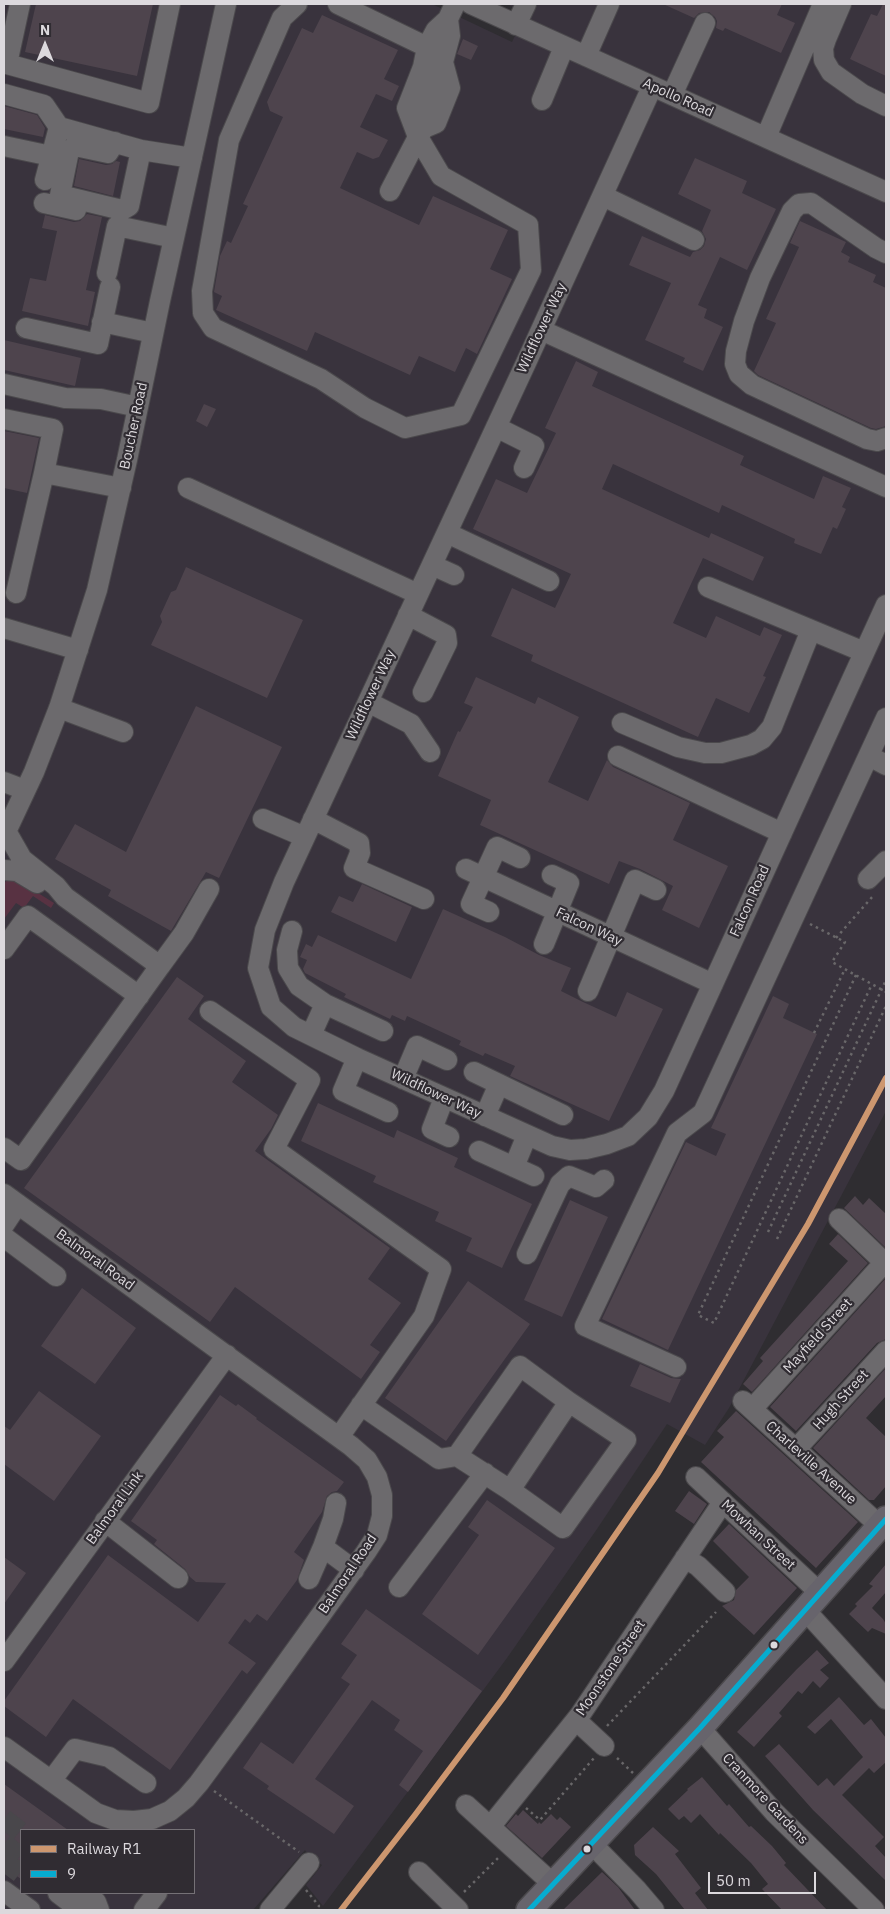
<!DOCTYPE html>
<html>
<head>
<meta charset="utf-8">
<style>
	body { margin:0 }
	#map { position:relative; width:890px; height:1914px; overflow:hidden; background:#2f2d31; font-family:"IBM Plex Sans",sans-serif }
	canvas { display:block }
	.frame { position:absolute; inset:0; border:5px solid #dcd9dd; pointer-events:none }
	.legend { position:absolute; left:20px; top:1829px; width:175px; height:65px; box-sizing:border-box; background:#302c32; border:1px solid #757176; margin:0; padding:6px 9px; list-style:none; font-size:15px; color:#dcd9dd }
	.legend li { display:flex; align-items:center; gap:10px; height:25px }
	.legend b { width:25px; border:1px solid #757176 }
	.north { position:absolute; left:20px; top:20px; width:50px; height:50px; -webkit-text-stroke:4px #302c32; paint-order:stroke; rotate:0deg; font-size:14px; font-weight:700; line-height:20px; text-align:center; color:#dcd9dd }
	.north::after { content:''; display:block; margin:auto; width:18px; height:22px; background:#dcd9dd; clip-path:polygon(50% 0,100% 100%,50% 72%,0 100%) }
	.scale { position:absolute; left:708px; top:1872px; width:108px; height:22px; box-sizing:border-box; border:2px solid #dcd9dd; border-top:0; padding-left:6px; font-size:15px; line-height:18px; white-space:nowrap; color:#dcd9dd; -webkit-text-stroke:4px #302c32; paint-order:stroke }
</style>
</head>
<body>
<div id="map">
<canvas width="890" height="1914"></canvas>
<div class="frame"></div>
<ul class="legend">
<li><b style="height:6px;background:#cd976f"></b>Railway R1</li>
<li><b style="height:6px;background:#06acd0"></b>9</li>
</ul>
<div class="north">N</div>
<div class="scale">50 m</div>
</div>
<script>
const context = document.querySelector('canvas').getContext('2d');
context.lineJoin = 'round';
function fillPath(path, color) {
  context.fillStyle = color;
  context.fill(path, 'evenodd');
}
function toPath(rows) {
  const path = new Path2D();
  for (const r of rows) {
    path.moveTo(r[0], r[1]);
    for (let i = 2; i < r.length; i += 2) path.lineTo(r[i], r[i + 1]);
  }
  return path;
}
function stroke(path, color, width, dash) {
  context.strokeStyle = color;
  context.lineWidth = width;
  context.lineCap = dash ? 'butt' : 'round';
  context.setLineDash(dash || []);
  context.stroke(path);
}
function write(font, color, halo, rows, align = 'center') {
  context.font = font + ' "IBM Plex Sans",sans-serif';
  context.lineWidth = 4.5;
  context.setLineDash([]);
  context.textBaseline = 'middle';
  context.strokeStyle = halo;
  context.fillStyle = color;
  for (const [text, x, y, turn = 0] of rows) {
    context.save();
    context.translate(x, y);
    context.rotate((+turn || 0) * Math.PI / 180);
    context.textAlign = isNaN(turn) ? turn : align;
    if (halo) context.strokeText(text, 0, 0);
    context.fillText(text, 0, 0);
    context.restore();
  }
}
const built = toPath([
	[4,4,432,4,512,42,526,13,507,4,886,4,886,1111,729,1408,705,1445,667,1424,597,1529,507,1658,323,1906,306,1885,322,1865,312,1860,305,1850,253,1910,4,1910],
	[21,1830,194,1830,194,1893,21,1893]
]);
const green = toPath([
	[6,881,19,881,54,903,51,908,33,896,24,908,16,903,4,919,4,884]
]);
const building = toPath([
	[36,4,153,4,137,76,25,52],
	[663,4,782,4,777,15,795,23,781,53,725,28,723,31,716,28,717,21,715,17,709,12,699,13,694,18],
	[883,4,886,4,886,76,850,59,871,14,877,16],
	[322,15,398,50,384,79,399,86,392,101,376,94,360,127,388,140,379,157,373,159,357,152,340,188,419,225,433,196,508,230,490,269,512,279,477,354,466,348,455,372,419,356,410,375,315,332,307,351,216,310,222,296,214,292,220,256,227,241,231,243,248,206,243,204,283,117,270,111,267,102,302,28,313,33],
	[463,39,478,46,471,60,457,54],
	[4,106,37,115,45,128,43,137,4,129],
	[695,158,747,181,742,193,776,209,747,270,720,257,698,305,707,309,704,318,723,327,703,371,683,362,685,358,645,340,671,283,629,265,642,236,690,257,693,252,700,250,704,246,706,239,702,231,711,210,678,194],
	[79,159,106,165,112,164,116,161,120,162,113,196,74,186],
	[87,214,102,217,86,290,95,292,88,326,22,311,30,278,46,281,57,231,42,228,45,215,74,222,80,221],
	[800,221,846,242,841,252,850,257,848,262,876,275,873,282,886,288,886,426,876,429,871,428,758,375,754,371,776,323,766,319,799,247,790,243],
	[4,340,81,358,75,386,4,370],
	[576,361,598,372,592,386,744,456,740,465,814,499,823,476,851,488,842,507,846,509,837,529,833,527,821,554,794,543,795,539,722,505,719,513,613,464,602,489,709,538,711,533,764,557,753,581,703,558,673,623,706,638,716,616,760,636,764,627,782,635,763,676,766,677,749,713,716,698,698,737,531,661,533,655,491,636,512,588,555,608,571,574,473,529,496,479,527,493,556,433,545,428],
	[204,404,216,409,207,427,196,421],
	[4,431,39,438,27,493,4,488],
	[186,567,303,620,267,698,151,645,162,622,160,616,171,592,176,590],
	[476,677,535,704,538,697,579,717,548,782,588,801,607,760,613,767,690,803,673,840,728,866,699,928,662,910,673,886,640,869,619,861,609,884,480,825,491,800,438,776,458,731,460,732,473,707,464,703],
	[196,706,282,747,219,878,206,872,171,931,108,896,111,890,55,859,75,824,126,852],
	[362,884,412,907,396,942,331,912,339,896,353,902],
	[443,909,505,937,539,955,571,968,561,991,583,1002,616,1017,627,992,663,1009,609,1121,510,1076,515,1066,485,1053,483,1056,459,1045,461,1041,407,1016,405,1021,392,1015,390,1019,344,997,346,994,305,973,303,969,307,960,300,957,306,944,312,947,318,935,411,979],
	[177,977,204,996,188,1019,246,1061,232,1082,278,1115,271,1129,255,1151,390,1248,368,1279,401,1303,370,1345,380,1352,361,1379,235,1287,210,1322,24,1188],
	[773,996,789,1004,783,1018,817,1034,668,1350,602,1319,686,1142,716,1156,726,1134,711,1128],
	[318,1103,394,1138,397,1130,458,1158,454,1167,532,1204,502,1268,466,1251,472,1238,435,1221,439,1212,373,1182,376,1176,301,1141],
	[855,1196,863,1205,869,1198,886,1214,886,1248,844,1208],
	[570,1200,608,1217,562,1317,524,1300],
	[838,1234,868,1263,752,1392,743,1384,763,1361,760,1358,848,1261,829,1244],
	[886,1278,886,1339,877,1343,796,1431,770,1407],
	[468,1281,530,1324,446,1441,385,1398],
	[82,1288,136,1328,95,1384,41,1346],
	[640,1364,671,1378,681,1379,670,1403,630,1386],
	[886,1368,886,1396,866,1418,886,1437,886,1486,874,1500,869,1500,813,1448],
	[39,1391,101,1436,54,1501,4,1464,4,1426,10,1430],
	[220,1395,236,1406,238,1404,257,1418,256,1419,344,1482,337,1491,332,1492,327,1496,322,1512,294,1552,304,1560,297,1580,267,1621,257,1614,250,1623,245,1619,228,1643,256,1663,247,1674,242,1670,170,1770,73,1699,46,1737,4,1706,4,1701,108,1555,198,1622,226,1583,196,1582,190,1577,185,1569,154,1544,157,1540,131,1521],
	[736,1411,858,1522,816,1568,701,1462,724,1437,717,1431],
	[689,1491,707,1504,694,1524,675,1511],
	[487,1500,555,1548,478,1655,422,1614,479,1535,468,1527],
	[729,1524,797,1588,754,1635,722,1606,734,1600,736,1590,749,1577,713,1541],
	[4,1557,26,1573,4,1604],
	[886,1564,886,1592,872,1608,883,1619,886,1624,886,1634,872,1628,868,1632,849,1614,857,1606,855,1604,873,1586,869,1584],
	[366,1609,482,1691,408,1792,399,1785,423,1751,394,1730,400,1720,372,1700,315,1779,354,1806,334,1834,267,1789,269,1786,243,1768,261,1742,293,1764,350,1684,341,1678,357,1655,341,1644],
	[817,1650,829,1663,820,1670,829,1678,820,1688,813,1681,802,1694,798,1691,779,1713,782,1716,754,1747,737,1732,797,1669],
	[839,1697,864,1725,871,1719,886,1738,886,1762,874,1773,869,1768,842,1795,884,1837,875,1846,886,1858,886,1881,813,1810,765,1756,779,1744,818,1786,827,1778,834,1786,863,1757,831,1719,815,1734,807,1727],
	[702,1777,727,1806,729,1804,749,1827,751,1826,772,1846,786,1863,784,1865,827,1910,782,1910,762,1889,768,1884,751,1863,720,1833,719,1835,700,1814,691,1823,684,1816,679,1820,668,1809,688,1790,687,1789],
	[4,1784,68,1830,21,1830,21,1879,4,1867],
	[523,1810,538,1824,539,1822,541,1824,551,1814,557,1820,560,1817,571,1827,542,1858,506,1826,516,1814,518,1816],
	[653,1827,679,1851,675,1854,701,1888,695,1893,708,1910,685,1910,656,1874,635,1855,634,1845],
	[602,1872,618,1887,635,1910,563,1910]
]);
const minorTunnel = toPath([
	[4,1819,21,1832],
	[4,1844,21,1857],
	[4,1861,21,1874]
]);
const path = toPath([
	[810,924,845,942,832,962,886,992],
	[836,938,873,896],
	[856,975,698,1315,714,1323,872,984],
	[814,1033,845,969],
	[768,1232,886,980],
	[777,1239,886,1006],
	[607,1726,716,1612],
	[617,1758,633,1773],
	[214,1791,299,1852],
	[526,1808,540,1820,594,1758],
	[306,1890,319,1906,316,1910],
	[464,1892,499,1857]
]);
const minor = toPath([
	[20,4,7,64,149,103,170,4],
	[297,4,282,18,229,140,202,291,203,313,213,328,321,379,365,408,405,428,461,415,531,270,528,225,441,176,418,137,407,108,423,67,427,47,338,4],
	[471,4,886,192],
	[841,4,826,39,823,48,824,60,831,72,862,94,886,106],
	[516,25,526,4],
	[427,47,436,30,448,19,455,4],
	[586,56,609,4],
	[652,87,525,365,284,882,265,930,258,968,271,1007,294,1027,357,1058,552,1146,570,1150,586,1149,607,1144,628,1136,648,1117,664,1091,886,605],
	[4,94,44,105,59,127],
	[672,95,705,23],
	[542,100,564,47],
	[424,128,423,116,436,85,443,62],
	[766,137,823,4],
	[115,142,108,153,75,146,69,151,60,195,122,210,129,206,141,150],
	[4,146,51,156],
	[45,180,59,127,141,150,192,158],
	[390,191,418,137,424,128,436,123,450,88,443,62,450,36,448,19],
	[603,196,694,240],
	[44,203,76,210],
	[886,253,876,248,811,203,799,204,792,211,760,278,744,321,736,351,735,364,739,374,752,385,867,439,877,441,886,438],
	[107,273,117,226,174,238],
	[102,322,153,333],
	[26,328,98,344,110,287],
	[541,330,886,487],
	[4,384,65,398,101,399,138,407],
	[4,419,53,429,44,473],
	[496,427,534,446,524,468],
	[188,488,418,594],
	[447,533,549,581],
	[432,565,454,575],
	[708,587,864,652],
	[16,593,44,473,121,488],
	[408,615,446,635,447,643,423,692],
	[4,628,78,650],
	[368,702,411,724,430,752],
	[59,708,123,732],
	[622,723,678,747,705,753,721,753,751,745,762,739,772,727,811,630],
	[618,756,782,833],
	[869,756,886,765],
	[4,782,25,790],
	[263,819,305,837],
	[313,819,359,843,360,853,354,868,424,899],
	[4,836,34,772,59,708,97,590,127,460,160,301,226,4],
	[466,869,713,984],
	[4,870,17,871,37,883],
	[868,879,886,861],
	[489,912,471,904,497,847,520,858],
	[292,931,287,950,288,968,299,986,325,1004,383,1031],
	[544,944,569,883,552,875],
	[4,949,28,916,139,996],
	[160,966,184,933,209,889],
	[588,991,635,880,656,890],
	[210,1011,310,1080,274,1149,441,1269,424,1316,339,1437],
	[311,1035,325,1004],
	[357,1058,343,1091,388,1112],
	[474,1072,563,1115],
	[403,1079,417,1046,447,1060],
	[444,1098,432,1129,449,1137],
	[485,1116,499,1084],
	[4,1148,21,1160,160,966,65,897,56,886,22,859,6,831],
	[479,1151,534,1176],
	[514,1167,527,1135],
	[4,1194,351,1446,367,1460,377,1477,382,1495,382,1516,377,1535,366,1552,249,1715,199,1783,186,1798,170,1811,152,1819,134,1821,115,1820,96,1813,4,1747],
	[839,1219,886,1264],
	[4,1225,18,1204],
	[4,1237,56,1276],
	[527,1254,560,1184,569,1176,596,1187,604,1180],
	[676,1367,585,1326,677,1133,703,1113,886,718],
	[743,1401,880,1526],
	[361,1405,439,1459,457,1456,520,1366,569,1402,510,1490],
	[752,1409,884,1263],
	[796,1449,886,1351],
	[457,1456,510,1490,563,1528,626,1440,569,1402],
	[696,1477,820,1593],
	[336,1503,333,1519,323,1547,354,1570],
	[105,1521,178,1578],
	[685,1558,698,1566,725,1592],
	[309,1579,323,1547],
	[399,1587,485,1473],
	[805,1610,886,1699],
	[4,1661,227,1355],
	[576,1720,604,1746],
	[700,1728,774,1812,874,1910],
	[51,1781,75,1749,109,1757,146,1783],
	[466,1805,553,1884],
	[490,1827,580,1715,723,1502],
	[592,1844,637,1890,654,1910],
	[419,1872,458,1910],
	[4,1891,30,1910],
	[58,1893,80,1910],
	[84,1893,96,1902,99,1910],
	[144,1910,157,1893],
	[270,1910,309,1863]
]);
const major = toPath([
	[529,1910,700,1728,886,1519]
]);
const bus1 = toPath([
	[529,1910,700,1728,886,1519]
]);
const rail1 = toPath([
	[341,1910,415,1815,503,1698,658,1473,808,1224,886,1078]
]);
const markers = [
	[774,1645,4.5,"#dcd9dd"],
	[587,1849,4.5,"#dcd9dd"]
];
const streetNames = [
	["Apollo Road",678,98,24],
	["Wildflower Way",542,328,-65],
	["Boucher Road",134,426,-78],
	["Wildflower Way",371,695,-65],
	["Falcon Road",750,901,-66],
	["Falcon Way",589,927,25],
	["Wildflower Way",436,1094,25],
	["Balmoral Road",95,1260,36],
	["Mayfield Street",818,1336,-48],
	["Hugh Street",841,1400,-48],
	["Charleville Avenue",811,1463,42],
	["Balmoral Link",115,1508,-54],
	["Mowhan Street",758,1535,43],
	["Balmoral Road",348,1574,-56],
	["Moonstone Street",611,1668,-56],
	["Cranmore Gardens",765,1799,47]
];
fillPath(built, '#39333d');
fillPath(green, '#583242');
fillPath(building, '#4e444d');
stroke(minorTunnel, '#49474b', 20, [20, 10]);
stroke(minor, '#4b494c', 22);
stroke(major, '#4b494c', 28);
stroke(path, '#696769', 2.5, [2.5, 4]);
stroke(minor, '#6c6a6d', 20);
stroke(major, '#67646c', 25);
stroke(bus1, '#06acd0', 5);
stroke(rail1, '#cd976f', 6);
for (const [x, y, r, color] of markers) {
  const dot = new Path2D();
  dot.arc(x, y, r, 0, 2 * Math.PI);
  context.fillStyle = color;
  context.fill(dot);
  stroke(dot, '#302c32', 2);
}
write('14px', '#dcd9dd', '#302c32', streetNames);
</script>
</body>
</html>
